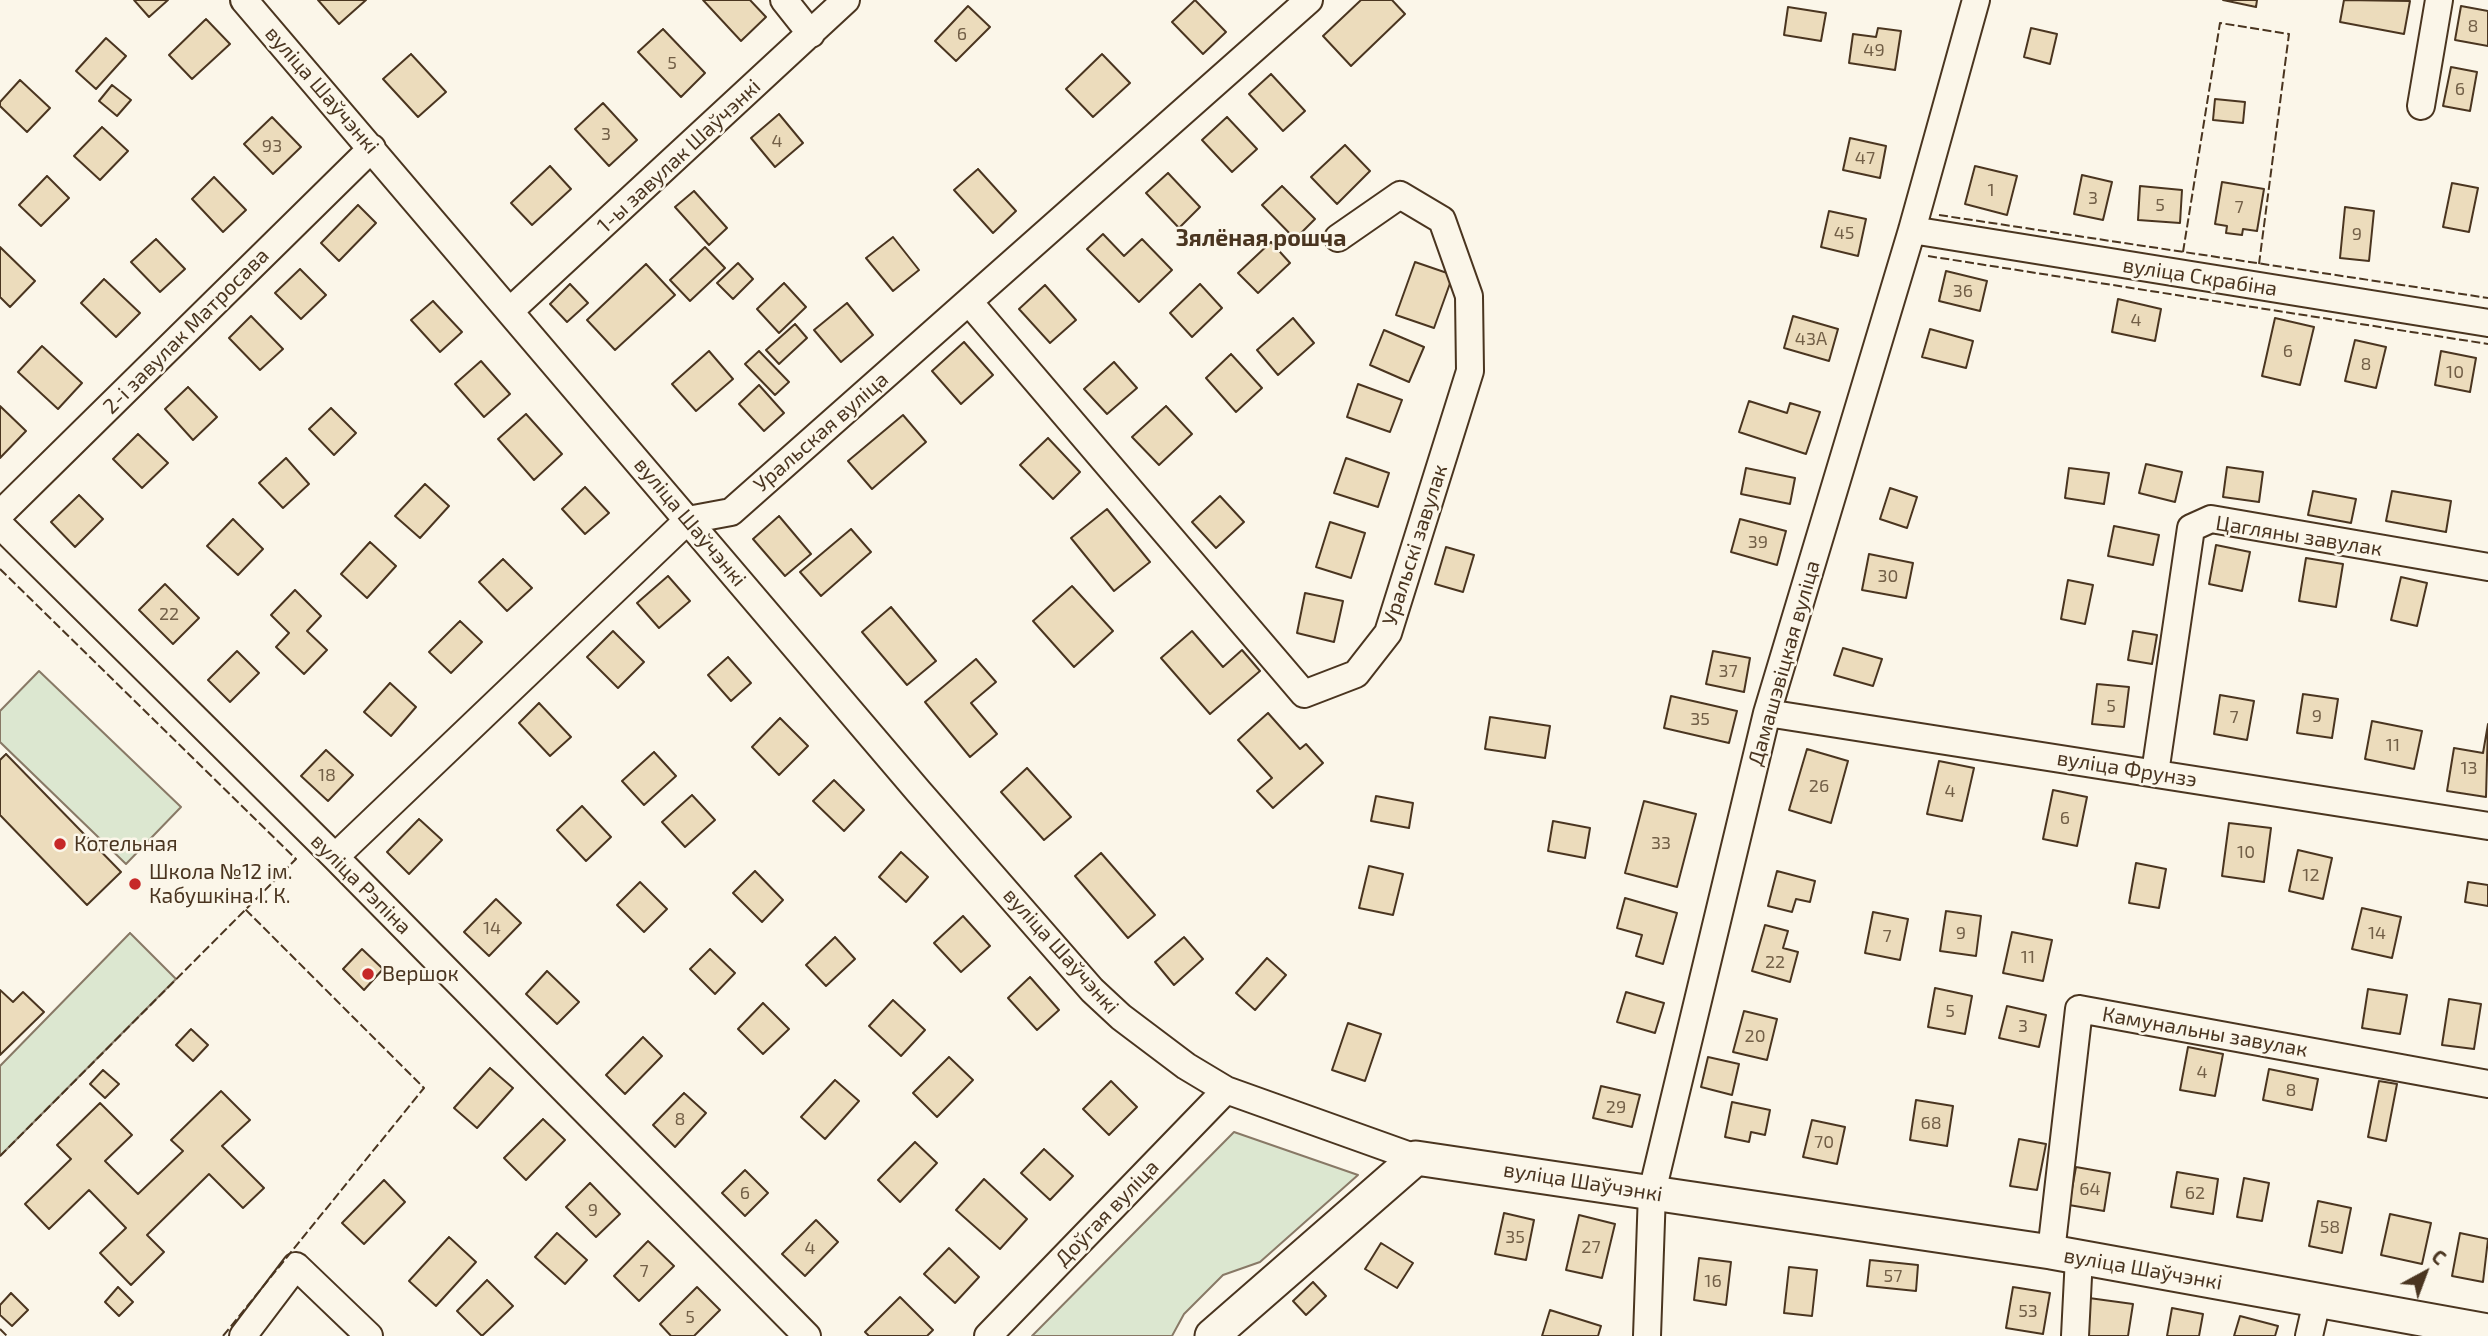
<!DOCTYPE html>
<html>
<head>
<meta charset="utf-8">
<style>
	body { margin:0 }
	#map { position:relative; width:2488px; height:1336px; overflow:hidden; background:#fbf6e9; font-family:"Exo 2",sans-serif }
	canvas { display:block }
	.north { position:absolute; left:2390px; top:1238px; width:70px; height:70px; -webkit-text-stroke:5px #fbf6e9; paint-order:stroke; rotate:41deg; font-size:19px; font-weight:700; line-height:28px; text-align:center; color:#4a3520 }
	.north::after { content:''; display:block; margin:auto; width:24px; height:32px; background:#4a3520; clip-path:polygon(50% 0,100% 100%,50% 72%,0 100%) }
</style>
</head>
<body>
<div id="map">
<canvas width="2488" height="1336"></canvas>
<div class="north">С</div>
</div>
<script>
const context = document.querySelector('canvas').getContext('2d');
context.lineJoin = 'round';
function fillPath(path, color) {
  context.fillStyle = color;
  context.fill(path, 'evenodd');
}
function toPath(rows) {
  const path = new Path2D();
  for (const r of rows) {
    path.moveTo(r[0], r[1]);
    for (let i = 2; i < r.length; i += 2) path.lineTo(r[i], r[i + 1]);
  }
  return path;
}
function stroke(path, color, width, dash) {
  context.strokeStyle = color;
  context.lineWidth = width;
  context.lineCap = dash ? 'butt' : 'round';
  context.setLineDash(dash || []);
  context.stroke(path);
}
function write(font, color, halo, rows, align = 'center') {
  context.font = font + ' "Exo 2",sans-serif';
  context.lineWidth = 5;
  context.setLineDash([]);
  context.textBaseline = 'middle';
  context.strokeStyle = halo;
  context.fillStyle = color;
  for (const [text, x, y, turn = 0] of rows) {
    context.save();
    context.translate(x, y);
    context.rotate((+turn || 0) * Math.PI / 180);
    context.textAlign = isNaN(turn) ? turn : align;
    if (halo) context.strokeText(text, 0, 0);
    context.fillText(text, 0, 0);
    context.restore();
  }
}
const green = toPath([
	[39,671,181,807,126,864,0,742,0,711,39,671],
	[130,933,176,979,0,1156,0,1066,130,933],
	[1234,1132,1358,1175,1260,1262,1223,1275,1184,1314,1172,1336,1032,1336,1234,1132]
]);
const building = toPath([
	[134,0,168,0,149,17,134,0],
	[318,0,366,0,339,24,318,0],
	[703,0,750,0,766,17,741,41,703,0],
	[1195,0,1226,32,1203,54,1172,22,1195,0],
	[1361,0,1392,0,1405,14,1351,66,1323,36,1361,0],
	[2223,0,2257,0,2256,7,2223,0],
	[2344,0,2410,1,2404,34,2340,22,2344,0],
	[968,6,990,27,956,61,935,41,968,6],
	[2461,6,2488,11,2488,46,2455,40,2461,6],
	[1788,7,1826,13,1821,41,1784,35,1788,7],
	[206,19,230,44,192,79,169,55,206,19],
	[1878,28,1901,31,1895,70,1849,63,1853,34,1876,37,1878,28],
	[2031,28,2057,34,2050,64,2024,57,2031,28],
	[663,29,705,73,681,97,638,52,663,29],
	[106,38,126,56,96,89,76,71,106,38],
	[411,54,446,92,418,117,383,79,411,54],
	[1102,54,1130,83,1093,117,1066,89,1102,54],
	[2451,67,2477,72,2470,111,2443,106,2451,67],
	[1271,74,1305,111,1283,131,1249,94,1271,74],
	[20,80,50,108,27,132,0,106,0,102,20,80],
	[112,85,131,100,117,116,99,101,112,85],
	[2215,99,2245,102,2243,123,2213,120,2215,99],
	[603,103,637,140,609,166,575,129,603,103],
	[779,114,803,143,775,167,751,138,779,114],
	[272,117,301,147,273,174,244,144,272,117],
	[1227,117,1257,149,1232,172,1202,140,1227,117],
	[102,127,128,151,100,180,74,156,102,127],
	[1850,138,1886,146,1880,178,1843,170,1850,138],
	[1345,145,1370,171,1337,204,1311,177,1345,145],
	[550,166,571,189,532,225,511,203,550,166],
	[1975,166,2017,176,2007,215,1965,204,1975,166],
	[978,169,1016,211,993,233,954,190,978,169],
	[1168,173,1200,207,1179,228,1146,193,1168,173],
	[2082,175,2112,182,2103,220,2074,214,2082,175],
	[47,176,69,198,41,226,19,205,47,176],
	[214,177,246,210,223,232,192,199,214,177],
	[2222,182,2264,189,2257,231,2243,229,2242,235,2226,233,2227,226,2215,224,2222,182],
	[2452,183,2478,188,2469,232,2443,227,2452,183],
	[1282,186,1315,219,1295,239,1262,205,1282,186],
	[2140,186,2182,190,2180,223,2138,220,2140,186],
	[694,191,727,228,709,245,675,207,694,191],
	[358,205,376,223,339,261,321,243,358,205],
	[2345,207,2374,211,2369,261,2340,258,2345,207],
	[1829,211,1866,219,1858,256,1821,247,1829,211],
	[1103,234,1124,256,1142,239,1172,270,1139,302,1087,249,1103,234],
	[893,237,919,270,893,291,866,258,893,237],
	[156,239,185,269,160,292,131,262,156,239],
	[1271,242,1290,263,1258,293,1238,273,1271,242],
	[0,247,35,281,10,307,0,297,0,247],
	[705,247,725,268,690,301,670,280,705,247],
	[1415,262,1453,275,1434,328,1396,315,1415,262],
	[738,263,753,279,733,299,717,283,738,263],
	[646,264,675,295,615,350,587,320,646,264],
	[300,269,326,295,301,319,275,293,300,269],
	[1946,271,1987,281,1980,311,1939,301,1946,271],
	[104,279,140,313,116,337,81,303,104,279],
	[784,283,806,307,779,333,757,309,784,283],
	[570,284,588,303,567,322,550,304,570,284],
	[1200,284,1222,308,1192,337,1170,313,1200,284],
	[1045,285,1076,320,1050,343,1019,309,1045,285],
	[2118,299,2161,309,2155,341,2112,332,2118,299],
	[433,301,462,332,440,352,411,320,433,301],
	[847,303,873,335,841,362,814,330,847,303],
	[251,316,283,349,260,370,229,338,251,316],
	[1793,316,1838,329,1829,361,1784,348,1793,316],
	[1293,318,1314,343,1278,375,1257,350,1293,318],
	[2275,318,2314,327,2300,385,2262,376,2275,318],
	[795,324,807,338,779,364,766,350,795,324],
	[1930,329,1973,341,1966,368,1922,357,1930,329],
	[1384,330,1424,347,1409,382,1370,365,1384,330],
	[2355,340,2386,347,2376,388,2345,381,2355,340],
	[964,342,993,375,961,404,932,371,964,342],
	[42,346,82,383,58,409,18,372,42,346],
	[709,351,733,379,696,411,672,384,709,351],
	[759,351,789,382,775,395,745,364,759,351],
	[2441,351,2476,358,2470,392,2435,385,2441,351],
	[1231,354,1262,388,1236,412,1206,378,1231,354],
	[481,361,510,394,484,417,455,384,481,361],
	[1114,362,1137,388,1107,414,1084,389,1114,362],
	[1358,384,1402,400,1390,432,1347,417,1358,384],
	[759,385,784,413,764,431,739,404,759,385],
	[188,387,217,417,193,440,165,409,188,387],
	[1749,401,1787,413,1790,403,1820,412,1806,454,1739,432,1749,401],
	[0,406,26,431,0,458,0,406],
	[1166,406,1192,434,1159,465,1132,437,1166,406],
	[331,408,356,433,334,455,309,429,331,408],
	[526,414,562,454,534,480,498,439,526,414],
	[903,415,926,442,872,489,848,461,903,415],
	[138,434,168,463,142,488,113,459,138,434],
	[1048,438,1080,472,1053,499,1020,465,1048,438],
	[286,458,309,484,283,508,259,483,286,458],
	[1346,458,1389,473,1378,507,1334,493,1346,458],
	[2146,464,2182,472,2175,502,2139,493,2146,464],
	[2227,467,2263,472,2259,502,2223,497,2227,467],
	[1746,468,1795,478,1790,504,1741,494,1746,468],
	[2069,468,2109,473,2104,504,2065,498,2069,468],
	[425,484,449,506,420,538,395,516,425,484],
	[585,487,609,513,585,534,562,509,585,487],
	[1890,488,1917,497,1907,528,1880,519,1890,488],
	[2313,491,2356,499,2351,523,2308,515,2313,491],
	[2392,491,2451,501,2446,532,2386,521,2392,491],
	[79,495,103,519,75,547,51,522,79,495],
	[1220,496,1244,522,1216,548,1192,522,1220,496],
	[1107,509,1150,562,1114,591,1071,538,1107,509],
	[779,516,811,554,785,576,753,539,779,516],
	[233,519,263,549,238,575,207,546,233,519],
	[1740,519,1786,531,1777,565,1731,552,1740,519],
	[1330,522,1365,533,1351,578,1316,567,1330,522],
	[2114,526,2159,535,2153,565,2108,556,2114,526],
	[851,529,871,552,821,596,800,572,851,529],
	[370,542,396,566,367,598,341,574,370,542],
	[2216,545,2250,552,2242,591,2209,584,2216,545],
	[1446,547,1474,555,1463,592,1435,584,1446,547],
	[1869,554,1913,563,1906,598,1862,590,1869,554],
	[2306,558,2343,564,2336,607,2299,601,2306,558],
	[503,559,532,588,507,611,479,582,503,559],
	[668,576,690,601,659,628,637,603,668,576],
	[2401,577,2427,583,2417,626,2391,620,2401,577],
	[2068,580,2093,585,2085,624,2061,619,2068,580],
	[165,584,199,618,173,644,139,610,165,584],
	[1072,586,1113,631,1074,667,1033,621,1072,586],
	[295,590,321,616,307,631,327,650,304,674,276,647,289,633,271,615,295,590],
	[1305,593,1343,601,1334,642,1297,633,1305,593],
	[891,607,936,661,907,685,862,632,891,607],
	[460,621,482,642,451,673,429,652,460,621],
	[613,631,644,662,618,688,587,657,613,631],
	[1192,631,1223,667,1242,650,1260,671,1210,714,1161,658,1192,631],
	[2133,631,2157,635,2152,664,2128,660,2133,631],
	[1843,648,1882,659,1873,686,1834,675,1843,648],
	[237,651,259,673,230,702,208,680,237,651],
	[1713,651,1750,658,1744,692,1706,684,1713,651],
	[728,657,751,683,731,701,708,675,728,657],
	[976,659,996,682,971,703,997,734,970,757,925,702,976,659],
	[390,683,416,707,391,736,364,712,390,683],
	[2097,684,2129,687,2124,727,2092,724,2097,684],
	[2303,694,2338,699,2332,738,2297,733,2303,694],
	[2220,695,2254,701,2247,740,2214,734,2220,695],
	[1671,696,1737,711,1729,743,1664,728,1671,696],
	[539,703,571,737,550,756,519,723,539,703],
	[1268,713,1300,749,1306,744,1323,763,1273,808,1257,791,1272,778,1238,740,1268,713],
	[1490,717,1550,726,1545,758,1485,749,1490,717],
	[780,718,808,746,779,775,752,747,780,718],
	[2372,721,2422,731,2414,769,2365,759,2372,721],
	[2488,724,2486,797,2447,791,2454,748,2483,753,2488,724],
	[1807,749,1848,761,1831,823,1789,810,1807,749],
	[326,750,353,775,328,801,301,776,326,750],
	[654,752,676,776,644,805,622,781,654,752],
	[6,754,121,872,87,905,0,815,0,760,6,754],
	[1939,761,1974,768,1962,821,1927,814,1939,761],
	[1027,768,1071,817,1044,840,1001,792,1027,768],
	[834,780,864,810,844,831,813,801,834,780],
	[2053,790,2087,797,2077,846,2043,839,2053,790],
	[692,795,715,820,685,847,662,822,692,795],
	[1376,796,1413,803,1409,828,1371,821,1376,796],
	[1644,801,1696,814,1677,887,1625,873,1644,801],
	[582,806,611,837,586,861,557,830,582,806],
	[419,819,442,840,409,874,387,852,419,819],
	[1553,821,1590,828,1585,858,1548,851,1553,821],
	[2229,823,2271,828,2264,882,2222,876,2229,823],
	[2298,850,2332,858,2323,899,2289,891,2298,850],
	[901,852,928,877,906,902,879,877,901,852],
	[1101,853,1155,915,1128,938,1075,876,1101,853],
	[2136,863,2166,869,2159,908,2129,903,2136,863],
	[1369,866,1403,874,1393,915,1359,908,1369,866],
	[755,871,783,900,762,922,733,893,755,871],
	[1777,871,1815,881,1810,902,1796,899,1792,912,1768,906,1777,871],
	[640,882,667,909,644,932,617,905,640,882],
	[2468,882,2488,885,2488,906,2465,902,2468,882],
	[1625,898,1677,913,1663,964,1636,956,1642,935,1617,928,1625,898],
	[496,899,521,923,489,956,464,932,496,899],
	[2362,908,2401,917,2392,958,2352,949,2362,908],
	[1946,911,1981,916,1976,956,1940,951,1946,911],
	[1873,912,1908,919,1900,960,1865,953,1873,912],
	[963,916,990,946,961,972,934,943,963,916],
	[1765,925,1788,931,1783,948,1798,952,1790,982,1752,971,1765,925],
	[2012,932,2052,940,2043,981,2003,973,2012,932],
	[835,937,855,959,826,986,806,965,835,937],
	[1184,937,1203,959,1174,985,1155,962,1184,937],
	[362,949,383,969,364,990,343,969,362,949],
	[710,949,735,973,715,994,690,969,710,949],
	[1267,958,1286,975,1255,1010,1236,993,1267,958],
	[547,971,579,1002,557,1024,526,994,547,971],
	[1030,977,1059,1010,1037,1030,1008,998,1030,977],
	[1935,988,1972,996,1965,1034,1928,1027,1935,988],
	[2368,989,2407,995,2400,1034,2362,1028,2368,989],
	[0,990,13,1002,23,992,44,1012,0,1055,0,990],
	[1626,992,1664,1003,1655,1033,1617,1022,1626,992],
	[2449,999,2481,1004,2474,1049,2442,1045,2449,999],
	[893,1000,925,1030,901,1056,869,1026,893,1000],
	[763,1003,789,1029,763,1054,738,1029,763,1003],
	[2007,1006,2046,1015,2039,1047,1999,1038,2007,1006],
	[1744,1011,1777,1019,1767,1060,1733,1052,1744,1011],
	[1348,1023,1381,1034,1365,1081,1332,1070,1348,1023],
	[191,1029,208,1045,193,1061,176,1045,191,1029],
	[643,1037,662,1056,625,1094,606,1075,643,1037],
	[2188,1047,2223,1054,2215,1096,2180,1090,2188,1047],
	[949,1057,973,1080,937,1117,913,1093,949,1057],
	[1708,1057,1739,1064,1732,1095,1701,1087,1708,1057],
	[490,1068,513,1088,477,1128,454,1108,490,1068],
	[2269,1069,2318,1079,2312,1110,2263,1100,2269,1069],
	[103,1070,119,1084,105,1098,90,1084,103,1070],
	[835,1080,859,1101,825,1139,801,1117,835,1080],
	[1111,1081,1137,1107,1109,1135,1083,1109,1111,1081],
	[2379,1081,2397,1084,2386,1141,2368,1137,2379,1081],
	[1601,1086,1640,1095,1632,1127,1593,1118,1601,1086],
	[221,1091,250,1120,222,1146,264,1188,243,1208,209,1174,147,1235,164,1252,131,1285,100,1253,126,1228,89,1190,49,1229,25,1204,71,1159,57,1145,100,1103,132,1135,105,1161,138,1194,183,1151,171,1140,221,1091],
	[684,1093,706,1113,675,1147,653,1125,684,1093],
	[1916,1100,1953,1106,1947,1146,1910,1140,1916,1100],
	[1732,1102,1770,1110,1765,1135,1751,1132,1749,1142,1725,1137,1732,1102],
	[543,1119,565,1140,526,1180,504,1158,543,1119],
	[1812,1120,1845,1127,1837,1164,1803,1157,1812,1120],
	[2019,1139,2046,1144,2037,1190,2010,1186,2019,1139],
	[915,1142,937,1163,900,1202,878,1180,915,1142],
	[1044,1149,1073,1176,1050,1200,1021,1173,1044,1149],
	[2076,1167,2110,1173,2104,1211,2069,1205,2076,1167],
	[745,1170,768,1193,745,1216,722,1193,745,1170],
	[2177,1172,2218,1179,2213,1214,2171,1207,2177,1172],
	[2244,1178,2269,1183,2262,1221,2237,1217,2244,1178],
	[984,1179,1027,1219,1000,1249,956,1210,984,1179],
	[384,1180,405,1202,364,1244,342,1223,384,1180],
	[590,1183,620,1214,596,1237,566,1207,590,1183],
	[2318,1201,2351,1208,2342,1253,2309,1246,2318,1201],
	[1504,1213,1534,1220,1526,1260,1495,1254,1504,1213],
	[2390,1214,2431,1223,2422,1264,2381,1255,2390,1214],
	[1579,1215,1615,1224,1602,1278,1566,1270,1579,1215],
	[816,1220,838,1242,805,1276,782,1254,816,1220],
	[557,1233,587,1260,565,1284,535,1257,557,1233],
	[2460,1233,2488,1239,2483,1282,2452,1276,2460,1233],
	[449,1237,476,1262,436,1306,409,1281,449,1237],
	[648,1241,674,1266,639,1301,614,1276,648,1241],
	[1381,1243,1413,1263,1397,1288,1365,1269,1381,1243],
	[949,1248,979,1277,955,1303,924,1274,949,1248],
	[1699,1258,1731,1262,1726,1305,1694,1300,1699,1258],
	[1870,1260,1918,1265,1916,1291,1867,1286,1870,1260],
	[1789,1267,1817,1270,1812,1316,1784,1313,1789,1267],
	[487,1280,513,1306,482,1336,457,1311,487,1280],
	[1313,1282,1326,1296,1306,1315,1293,1301,1313,1282],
	[118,1287,133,1302,119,1316,105,1302,118,1287],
	[697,1287,720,1310,694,1336,671,1336,660,1324,697,1287],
	[2013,1287,2050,1293,2043,1334,2006,1328,2013,1287],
	[11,1293,28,1310,12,1326,0,1315,0,1305,11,1293],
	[900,1297,933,1330,927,1336,869,1336,865,1332,900,1297],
	[2089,1298,2133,1304,2128,1336,2088,1336,2089,1298],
	[2172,1308,2203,1314,2199,1336,2167,1336,2172,1308],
	[1550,1310,1601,1326,1598,1336,1542,1336,1550,1310],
	[2240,1316,2278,1326,2275,1336,2234,1336,2240,1316]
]);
const minor = toPath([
	[244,0,919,792,1092,990,1121,1017,1186,1066,1226,1090,1416,1158],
	[784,0,811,34],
	[2421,106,2439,0],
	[1912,230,2488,323],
	[969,302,1304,694,1356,674,1388,633,1470,371,1469,296,1442,220,1400,195,1338,238],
	[511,310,846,0],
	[0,514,372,148],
	[0,525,335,857,807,1336],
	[1767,713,2488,826],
	[2155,773,2191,528,2211,519,2488,567],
	[335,857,688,520,731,512,1309,0],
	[2051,1252,2079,1009,2488,1084],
	[243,1336,296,1266,369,1336],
	[988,1336,1226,1090],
	[1647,1336,1652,1192,1767,713,1912,230,1976,0],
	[2075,1336,2079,1257],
	[2309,1336,2317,1301]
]);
const major = toPath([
	[1212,1336,1416,1158,2051,1252,2488,1331]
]);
const fence = toPath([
	[1939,215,2488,298],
	[2183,252,2220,23,2289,34,2259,264],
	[1928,256,2488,344],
	[0,569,296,859,0,1156],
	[0,1329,7,1336],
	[223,1336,424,1088,245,909]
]);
const markers = [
	[60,844,7,"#c62828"],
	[135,884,7,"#c62828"],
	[368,974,7,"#c62828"]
];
const numberNames = [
	["8",2473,26],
	["6",962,34],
	["49",1874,50],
	["5",672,63],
	["6",2460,89],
	["3",606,134],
	["4",777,141],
	["93",272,146],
	["47",1865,158],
	["1",1991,190],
	["3",2093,198],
	["5",2160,205],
	["7",2239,207],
	["45",1844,233],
	["9",2357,234],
	["36",1963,291],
	["4",2136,320],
	["43А",1811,339],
	["6",2288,351],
	["8",2366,364],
	["10",2455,372],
	["39",1758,542],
	["30",1888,576],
	["22",169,614],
	["37",1728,671],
	["5",2111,706],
	["9",2317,716],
	["7",2234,717],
	["35",1700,719],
	["11",2393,745],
	["13",2469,768],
	["18",327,775],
	["26",1819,786],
	["4",1950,791],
	["6",2065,818],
	["33",1661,843],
	["10",2246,852],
	["12",2311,875],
	["14",492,928],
	["9",1961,933],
	["14",2377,933],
	["7",1887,936],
	["11",2028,957],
	["22",1775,962],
	["5",1950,1011],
	["3",2023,1026],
	["20",1755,1036],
	["4",2202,1072],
	["8",2291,1090],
	["29",1616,1107],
	["8",680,1119],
	["68",1931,1123],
	["70",1824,1142],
	["64",2090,1189],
	["6",745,1193],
	["62",2195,1193],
	["9",593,1210],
	["58",2330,1227],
	["35",1515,1237],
	["27",1591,1247],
	["4",810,1248],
	["7",644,1271],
	["57",1893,1276],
	["16",1713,1281],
	["53",2028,1311],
	["5",690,1317]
];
const streetNames = [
	["вуліца Шаўчэнкі",322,90,49],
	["1-ы завулак Шаўчэнкі",679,156,-43],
	["вуліца Скрабіна",2200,277,9],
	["2-і завулак Матросава",186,331,-45],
	["Уральская вуліца",821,432,-41],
	["вуліца Шаўчэнкі",690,522,50],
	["Цагляны завулак",2299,536,9],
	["Уральскі завулак",1415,545,-72],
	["Дамашэвіцкая вуліца",1784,663,-74],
	["вуліца Фрунзэ",2127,769,9],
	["вуліца Рэпіна",361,884,45],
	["вуліца Шаўчэнкі",1061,951,48],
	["Камунальны завулак",2205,1032,10],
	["вуліца Шаўчэнкі",1583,1182,9],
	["Доўгая вуліца",1107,1213,-46],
	["вуліца Шаўчэнкі",2143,1269,10]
];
const poiNames = [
	["Котельная",74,844],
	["Школа №12 ім.",149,872],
	["Кабушкіна І. К.",149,896],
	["Вершок",382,974]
];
const neighbourhoodNames = [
	["Зялёная рошча",1261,238]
];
fillPath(green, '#dce7d0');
stroke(green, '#887966', 2);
fillPath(building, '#ecdcbc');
stroke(building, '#4a3520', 2);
stroke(minor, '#4a3520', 30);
stroke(major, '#4a3520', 37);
stroke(minor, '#fbf6e9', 26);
stroke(major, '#fbf6e9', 33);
stroke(fence, '#4a3520', 2, [9, 3.5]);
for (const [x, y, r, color] of markers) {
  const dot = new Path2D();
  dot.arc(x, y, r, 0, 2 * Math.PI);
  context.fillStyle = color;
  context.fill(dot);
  stroke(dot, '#fbf6e9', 2.5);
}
write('18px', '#725f47', null, numberNames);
write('21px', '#4a3520', '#fbf6e9', streetNames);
write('21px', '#4a3520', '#fbf6e9', poiNames, 'left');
write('bold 23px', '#4a3520', '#fbf6e9', neighbourhoodNames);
</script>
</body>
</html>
